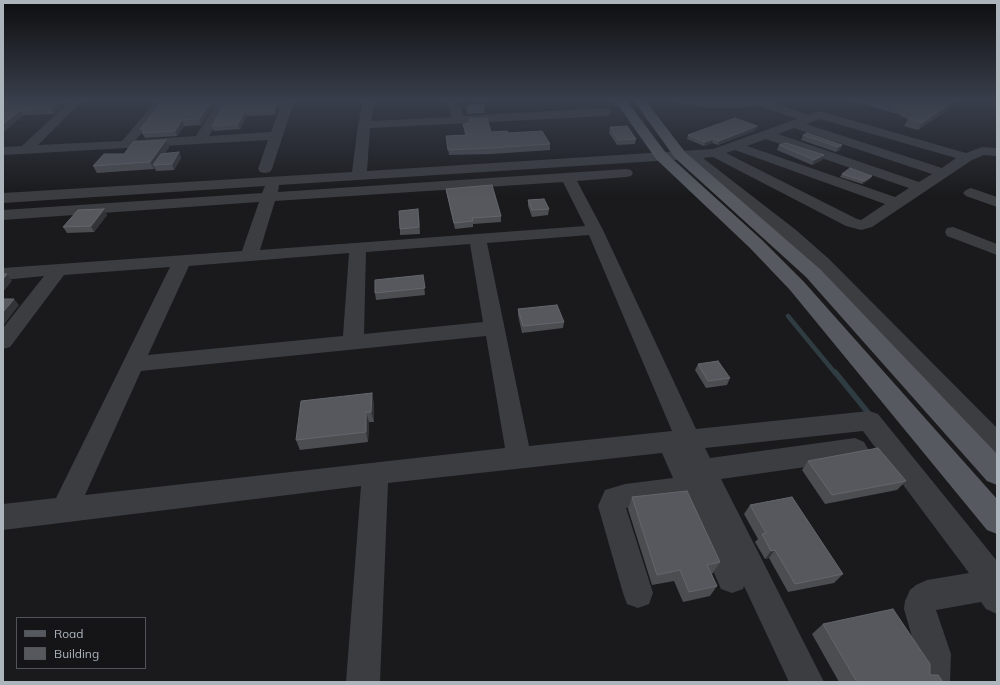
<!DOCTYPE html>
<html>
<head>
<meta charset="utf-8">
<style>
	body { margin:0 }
	#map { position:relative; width:1000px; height:685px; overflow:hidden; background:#1a1a1c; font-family:Mulish,sans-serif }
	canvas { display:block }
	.frame { position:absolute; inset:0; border:4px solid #acb4bc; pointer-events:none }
	.legend { position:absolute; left:16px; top:617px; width:130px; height:52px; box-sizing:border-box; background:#151517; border:1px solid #515559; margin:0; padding:5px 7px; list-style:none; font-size:12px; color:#acb4bc }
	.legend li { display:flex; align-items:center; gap:8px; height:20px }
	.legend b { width:20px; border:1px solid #515559 }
</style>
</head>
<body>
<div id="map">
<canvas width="1000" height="685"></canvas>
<div class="frame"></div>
<ul class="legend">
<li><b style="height:5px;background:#565a60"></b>Road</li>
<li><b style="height:11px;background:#56585d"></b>Building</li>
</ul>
</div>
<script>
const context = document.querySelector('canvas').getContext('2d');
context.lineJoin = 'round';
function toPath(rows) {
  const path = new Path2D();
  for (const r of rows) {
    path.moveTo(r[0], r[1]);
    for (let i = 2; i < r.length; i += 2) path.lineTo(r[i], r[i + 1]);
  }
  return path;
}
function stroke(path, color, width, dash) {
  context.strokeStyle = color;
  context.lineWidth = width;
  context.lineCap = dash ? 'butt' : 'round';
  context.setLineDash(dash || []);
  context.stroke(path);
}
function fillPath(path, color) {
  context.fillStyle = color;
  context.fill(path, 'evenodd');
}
const streamFar1 = toPath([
	[788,316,835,373]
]);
const stream = toPath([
	[835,372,870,415]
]);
const minor = toPath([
	[70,101,82,101,38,145,122,141,156,101,167,101,136,140,196,136,218,101,229,101,209,136,271,132,282,101,294,101,272,169,270,172,265,173,260,172,258,169,268,140,3,155,3,147,22,146,70,101],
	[363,101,375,101,371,121,451,117,447,101,459,101,463,116,606,108,610,109,612,112,610,115,606,116,370,128,367,171,713,149,797,119,757,105,748,107,719,108,699,107,679,103,678,101,768,101,809,115,819,111,823,112,966,153,982,147,997,148,997,156,984,155,972,160,872,227,861,230,846,226,713,157,703,158,796,230,829,259,997,428,997,454,988,451,817,267,784,238,688,159,279,185,278,192,626,169,631,170,633,173,631,176,626,177,577,181,603,230,696,429,869,411,878,414,997,561,997,614,986,609,981,602,936,610,951,654,950,682,916,682,917,654,904,609,905,601,910,590,916,585,927,580,969,573,863,431,705,448,710,458,855,438,864,442,868,449,864,456,855,460,721,479,824,682,789,682,744,586,743,589,732,593,721,589,683,501,626,508,653,593,649,604,638,608,627,604,623,593,598,506,605,490,625,484,673,478,662,453,388,483,380,682,346,682,361,486,3,530,3,504,56,498,170,267,64,275,10,347,3,349,3,328,44,276,3,280,3,268,242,251,259,202,3,220,3,210,262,193,265,186,3,203,3,193,352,172,358,125,363,101],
	[820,119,956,158,942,168,806,124,820,119],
	[794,128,932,174,919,182,778,134,794,128],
	[766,139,909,188,895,197,747,146,766,139],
	[735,150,885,204,861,220,857,219,726,153,735,150],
	[563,182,585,226,260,250,275,201,563,182],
	[589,235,672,431,529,446,487,243,589,235],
	[470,244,483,322,364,334,366,252,470,244],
	[349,253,343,336,148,355,189,266,349,253],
	[486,336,505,448,85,495,141,371,486,336],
	[971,188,997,197,997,207,966,196,963,193,966,190,971,188],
	[953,227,997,244,997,255,947,236,945,232,947,228,953,227]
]);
const major = toPath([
	[615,101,627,101,666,153,762,240,804,282,997,499,997,534,987,530,790,290,750,248,656,159,615,101],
	[634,101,646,101,685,152,820,269,997,454,997,485,987,481,806,277,675,158,634,101]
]);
const wall = toPath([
	[68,101,54,114,24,115,3,102],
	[163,101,217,101,201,125,184,126,177,136,145,138,140,129],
	[226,101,281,101,275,115,247,116,240,129,214,131,212,126],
	[853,101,955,101,952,107,918,130,904,126,908,119,900,116,901,115],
	[469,105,484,108,485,113,467,114,466,108,469,107],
	[469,119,491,132,508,133,550,144,550,150,491,154,449,155,446,136,465,135,464,129,463,124,469,123],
	[610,127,636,139,635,144,617,145,609,133],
	[756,130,718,145,712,143,704,146,687,139,688,135],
	[803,135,842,145,840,150,836,152,801,140],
	[166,140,169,147,165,153,179,152,181,158,174,170,156,171,155,168,154,169,97,173,93,166,124,154],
	[779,145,824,155,822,160,812,165,777,150],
	[842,174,872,176,870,179,862,184,840,177],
	[446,189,501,216,501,222,473,224,473,227,455,229,447,195],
	[528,200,549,209,548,215,532,217,528,206],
	[107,215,94,232,67,233,63,227],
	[419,215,420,234,400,235,400,229],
	[423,275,425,295,376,300,375,293],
	[518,309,564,322,563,328,522,333,518,315],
	[698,364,730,378,727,385,706,388,695,370],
	[374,403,374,422,369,422,368,442,300,450,296,440],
	[808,461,906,481,897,490,825,504,802,470],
	[632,497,720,562,713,573,712,574,717,586,710,596,683,602,674,581,652,585,628,509],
	[750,505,843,574,834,583,788,592,769,558,765,559,755,542,758,539,744,514],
	[823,624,930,675,943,682,839,682,812,634]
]);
const shadedWall = toPath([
	[59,101,68,101,54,114,51,108],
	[212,101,217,101,201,125,199,119],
	[277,101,281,101,275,115,274,110],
	[953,101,955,101,952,107,918,130,922,123],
	[21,110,24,115,3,133,3,124],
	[245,111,247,116,240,129,238,124],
	[182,120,184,126,177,136,175,131],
	[757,126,756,130,718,145,719,141],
	[713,139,712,143,704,146,705,142],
	[166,140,169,147,157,165,153,165,155,168,154,169,150,162],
	[842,145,840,150,836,152,838,147],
	[179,152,181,158,174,170,172,164],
	[824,155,822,160,812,165,814,160],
	[872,176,870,179,862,184,864,181],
	[104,209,107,215,94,232,91,226],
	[7,274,12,281,3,292,3,279],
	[14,299,19,305,3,326,3,312],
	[372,393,374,403,374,422,371,412],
	[366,412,369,422,368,442,366,432],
	[775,550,769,558,765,559,771,551]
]);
const building = toPath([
	[10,101,59,101,51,108,21,110,3,124,3,102,10,101],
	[163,101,212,101,199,119,182,120,175,131,142,133,145,129,140,129,163,101],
	[226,101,277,101,274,110,245,111,238,124,212,126,226,101],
	[882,101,953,101,922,123,908,119,917,113,903,109,906,108,882,101],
	[483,104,484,108,467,109,466,108,470,107,469,105,483,104],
	[487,118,491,132,507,131,508,133,542,131,550,144,491,148,448,150,446,136,467,135,463,124,470,123,469,119,487,118],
	[735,118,757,126,719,141,713,139,705,142,688,135,735,118],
	[627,126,636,139,618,140,610,127,627,126],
	[807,133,842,145,838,147,803,135,807,133],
	[166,140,150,162,93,166,104,154,124,154,133,142,166,140],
	[786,143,824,155,814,160,779,145,786,143],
	[179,152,172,164,153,165,161,154,179,152],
	[850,168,872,176,864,181,842,174,850,168],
	[492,185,501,216,472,218,473,221,454,223,446,189,492,185],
	[544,199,549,209,532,210,528,200,544,199],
	[104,209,91,226,63,227,78,210,104,209],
	[418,209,419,227,400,229,399,211,418,209],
	[3,274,7,274,3,279,3,274],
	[423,275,425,288,375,293,375,280,423,275],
	[3,299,14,299,3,312,3,299],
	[557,305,564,322,523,326,518,309,557,305],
	[718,361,730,378,708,381,698,364,718,361],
	[372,393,371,412,366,412,366,432,296,440,301,401,372,393],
	[878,448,906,481,832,495,808,461,878,448],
	[687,491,720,562,707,565,717,586,689,592,680,570,657,575,632,497,687,491],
	[792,497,843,574,795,584,775,550,771,551,762,534,766,533,750,505,792,497],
	[893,609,930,664,930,675,938,675,943,682,857,682,823,624,893,609]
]);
stroke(streamFar1, '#2f3c41', 4.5);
stroke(stream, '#2f3c41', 5.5);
fillPath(minor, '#3b3d41');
fillPath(major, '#565a60');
fillPath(wall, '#4b4d51');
fillPath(shadedWall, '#333437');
fillPath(building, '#56585d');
stroke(building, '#63666c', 1);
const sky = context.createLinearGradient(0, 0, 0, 197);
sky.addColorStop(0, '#0e0e0f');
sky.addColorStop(0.51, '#383e4b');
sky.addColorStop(1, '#383e4b00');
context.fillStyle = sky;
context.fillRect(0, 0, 1000, 197);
</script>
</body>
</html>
